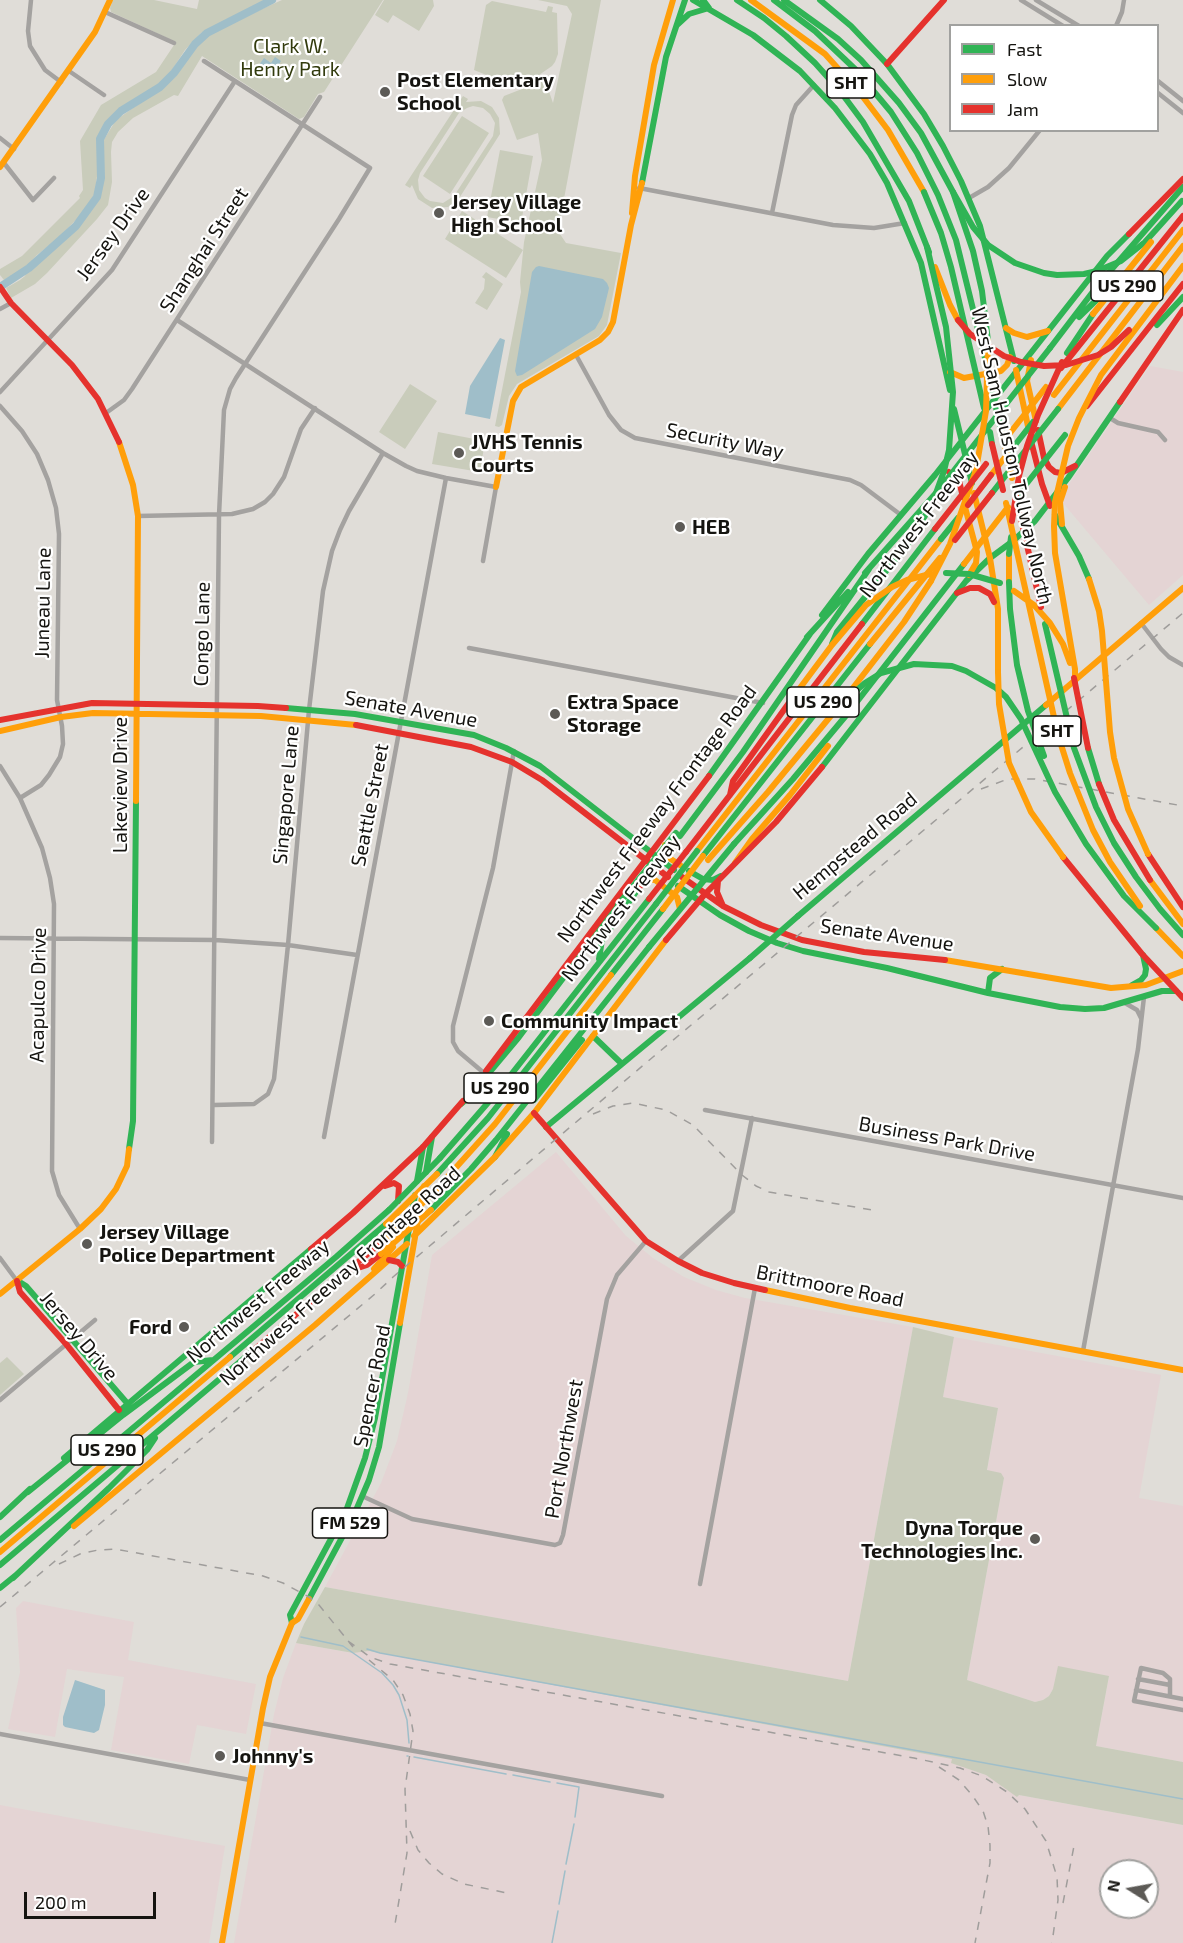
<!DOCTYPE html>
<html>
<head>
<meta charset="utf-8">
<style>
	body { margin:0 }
	#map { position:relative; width:1183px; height:1943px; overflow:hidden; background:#e0ddd8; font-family:"Exo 2",sans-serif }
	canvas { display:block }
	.legend { position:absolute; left:949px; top:24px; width:210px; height:108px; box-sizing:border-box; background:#fff; border:2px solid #a1a19f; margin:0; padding:8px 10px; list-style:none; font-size:18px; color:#151410 }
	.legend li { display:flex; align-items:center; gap:12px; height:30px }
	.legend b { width:30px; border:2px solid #a1a19f }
	.north { position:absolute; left:1099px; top:1859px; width:60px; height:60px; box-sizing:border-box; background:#fff; border:2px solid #a1a19f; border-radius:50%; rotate:281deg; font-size:16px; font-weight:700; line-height:24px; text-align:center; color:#151410 }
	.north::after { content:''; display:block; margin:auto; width:21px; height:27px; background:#5c5a56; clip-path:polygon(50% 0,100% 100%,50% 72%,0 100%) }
	.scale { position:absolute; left:24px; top:1892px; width:132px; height:27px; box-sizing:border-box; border:3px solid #151410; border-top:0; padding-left:8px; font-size:18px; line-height:21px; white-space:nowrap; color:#151410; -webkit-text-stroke:4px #fff; paint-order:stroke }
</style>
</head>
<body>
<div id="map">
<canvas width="1183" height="1943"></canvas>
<ul class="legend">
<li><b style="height:8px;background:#30b455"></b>Fast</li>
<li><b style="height:8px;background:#ff9f0a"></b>Slow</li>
<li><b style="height:8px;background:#e5322d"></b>Jam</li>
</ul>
<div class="north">N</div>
<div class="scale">200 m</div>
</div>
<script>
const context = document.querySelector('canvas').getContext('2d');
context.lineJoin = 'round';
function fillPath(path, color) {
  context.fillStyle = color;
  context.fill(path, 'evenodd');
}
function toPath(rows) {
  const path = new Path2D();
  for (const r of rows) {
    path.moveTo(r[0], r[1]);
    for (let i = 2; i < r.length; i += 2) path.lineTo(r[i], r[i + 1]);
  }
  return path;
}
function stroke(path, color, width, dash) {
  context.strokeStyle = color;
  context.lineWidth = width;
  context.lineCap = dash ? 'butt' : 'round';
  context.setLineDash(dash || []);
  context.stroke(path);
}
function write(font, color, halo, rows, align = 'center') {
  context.font = font + ' "Exo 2",sans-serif';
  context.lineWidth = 4.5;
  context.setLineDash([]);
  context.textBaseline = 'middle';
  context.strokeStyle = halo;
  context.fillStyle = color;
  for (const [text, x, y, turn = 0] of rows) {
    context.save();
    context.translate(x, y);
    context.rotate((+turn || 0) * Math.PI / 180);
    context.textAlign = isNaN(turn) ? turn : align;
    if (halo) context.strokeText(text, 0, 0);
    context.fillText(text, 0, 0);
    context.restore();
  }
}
const industrial = toPath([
	[1150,366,1183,372,1183,575,1149,605,1063,503,1065,490],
	[556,1152,626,1236,653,1258,684,1277,716,1290,745,1298,913,1327,848,1681,325,1587,381,1483,397,1441,408,1393,432,1255],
	[954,1337,1161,1375,1139,1498,1183,1506,1183,1762,1096,1746,1109,1677,1053,1689,1049,1696,1043,1700,1035,1702,967,1680,1004,1478,987,1471,998,1408,943,1397],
	[23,1601,134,1622,128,1660,256,1684,246,1734,197,1725,189,1764,111,1750,124,1677,67,1669,55,1737,8,1729,20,1672,16,1608],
	[296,1643,352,1653,369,1651,952,1759,952,1763,986,1775,1019,1795,1183,1825,1183,1943,234,1943,274,1714,283,1678],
	[1111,1871,1147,1871,1147,1907,1111,1907],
	[0,1805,225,1846,209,1943,0,1943]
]);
const green = toPath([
	[113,0,154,0,197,9,199,0,269,0,201,33,185,50,168,76,157,85,121,107,111,118,99,136,97,145,98,168,95,193,85,211,56,240,37,255,26,267,4,280,0,275,0,269,22,256,80,198,79,196,83,190,80,141,101,105,156,72,176,42,111,12,110,8],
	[282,0,383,0,324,92,318,94,304,117,299,119,202,56,178,96,174,95,133,118,118,132,112,142,111,152,112,182,108,205,97,219,47,273,35,284,11,298,6,288,20,280,25,276,26,273,72,234,100,197,104,173,101,151,103,141,116,120,167,84,176,76,199,43,209,35,226,25],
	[384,0,433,0,434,6,419,31,393,15,388,23,375,15],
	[538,0,601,0,558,231,566,243,621,253,607,325,599,336,517,384,509,396,502,425,499,427,495,426,521,292,520,282,524,242,542,160,538,133,517,140,502,100,504,96,545,80,553,103,572,14,567,6],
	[492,1,546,12,548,6,553,7,552,12,557,13,558,54,555,62,552,66,526,84,514,86,474,70,486,5],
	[463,96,468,99,466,102,481,101,492,107,499,118,500,134,458,200,448,207,432,208,418,199,412,185,410,188,405,185],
	[473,106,483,108,490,114,495,123,493,136,454,196,443,203,430,201,425,198,419,190,418,180,420,173,459,113,467,108],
	[462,116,489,133,450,194,423,176],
	[500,150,533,156,521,223,487,217],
	[462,211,523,250,506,278,445,239],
	[486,272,503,284,487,310,475,303,484,289,485,279,482,277],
	[410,384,437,401,405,449,379,432],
	[438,432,485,441,480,472,432,464],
	[913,1327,954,1337,943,1397,998,1408,987,1470,1001,1473,1004,1478,967,1680,1035,1702,1043,1700,1049,1696,1053,1689,1058,1666,1109,1676,1096,1746,1183,1762,1183,1825,1019,1795,1017,1797,986,1775,951,1763,952,1759,369,1651,353,1653,296,1643,304,1624,325,1587,848,1681],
	[7,1357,24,1374,0,1395,0,1363]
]);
const water = toPath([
	[275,57,281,61,273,74,264,68,261,72,256,69,264,58,271,63],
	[539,266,603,279,607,283,609,288,602,317,595,329,522,375,517,376,515,371,532,272,536,267],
	[500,338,505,340,490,419,465,414,470,386],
	[75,1680,105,1690,105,1705,99,1730,94,1733,65,1727,63,1725,63,1717]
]);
const stream = toPath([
	[301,1637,343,1646,382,1673,393,1685,399,1695,407,1720,409,1743],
	[367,1649,380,1653,1183,1799],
	[407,1756,408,1756],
	[414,1757,506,1774],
	[513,1775,550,1782],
	[557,1783,579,1787,575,1817],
	[566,1864,574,1824],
	[559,1904,565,1871],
	[552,1943,558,1911]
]);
const river = toPath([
	[0,287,29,268,76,226,97,197,101,178,100,139,108,124,121,111,160,87,174,73,195,44,207,33,272,0]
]);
const street = toPath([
	[31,0,28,31,30,46,45,70,61,82],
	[1021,0,1063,26],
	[1036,0,1079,26],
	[105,12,174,43],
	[1116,26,1122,12,1124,0],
	[204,61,370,168,339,219,236,378,230,389,224,410,219,515,212,1142],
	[69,71,104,95],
	[1158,81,1183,101],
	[1158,93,1183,113],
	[0,138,14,149],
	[4,163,33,200,54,178],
	[639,188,833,225,874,228,905,223],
	[969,198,988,187,1009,168,1040,130],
	[772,213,792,115,796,105,814,85],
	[0,309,11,303],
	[177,320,383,453,406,466,417,471,446,478,496,487,483,561],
	[576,355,609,415,621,430,635,438,850,480,861,485,901,515],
	[0,392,112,270,235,81],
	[0,406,22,431,37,454,48,480,56,508,59,534,57,700,62,726,63,744,60,757,49,775,41,785,20,798],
	[106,413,124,400,132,389,320,97],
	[1110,418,1118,423,1158,432,1165,440],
	[138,516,232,514,253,509,265,502,273,494,284,477,301,429,315,408],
	[1141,623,1161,649,1169,657,1183,665],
	[469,648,763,703],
	[0,766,20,798,42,848,50,878,54,904,52,1171,59,1195,80,1229],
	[0,938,215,940,288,945,357,955],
	[1125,1003,1137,1010,1141,1018],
	[484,1073,458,1051,453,1042,453,1026,493,868,514,751],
	[214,1105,254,1104,268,1094,274,1079,288,945,309,710,323,591,332,551,340,530,349,511,383,453],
	[705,1110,1183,1198],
	[324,1137,446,478],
	[0,1258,17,1281],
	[678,1261,733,1211,752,1118],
	[1083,1351,1138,1049,1144,997],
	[0,1400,95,1320],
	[362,1496,412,1519,555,1545,560,1543,563,1535,607,1299,617,1275,646,1241],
	[700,1584,755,1288],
	[1138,1679,1170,1685],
	[1136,1690,1183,1699],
	[1170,1696,1170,1679,1163,1673,1141,1668,1134,1701,1183,1710],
	[260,1723,662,1796],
	[0,1734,250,1780]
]);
const fast = toPath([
	[693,0,753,35,800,71,835,108,870,154,887,183,921,263,950,390],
	[737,0,764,18,786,36,815,63,840,91,863,122,909,201,929,252],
	[774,0,815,31,855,69,891,112,917,153,938,195,956,240,986,362],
	[784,0,838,39,861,60,899,103,921,133,953,192,973,251,982,291,988,341],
	[820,0,851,26,887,64,924,114,943,146,961,181,980,226,1014,361],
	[677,25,689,14,709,8,703,0],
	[642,183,666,57,685,0],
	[1079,317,1119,278],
	[1157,325,1183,297],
	[1050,348,1098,285,1183,187],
	[1067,353,1093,314],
	[954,409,972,483],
	[999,420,1002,433],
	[990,432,992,444],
	[992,493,1017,461],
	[1055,515,1079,556,1089,579],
	[865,573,936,493],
	[822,615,868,554,935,475,1107,256,1129,234],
	[862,624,935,529],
	[807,637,848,592],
	[832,644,837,632,910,541,932,504],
	[286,708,355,714,474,735,506,748,540,766,674,870],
	[1088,748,1099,784],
	[822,767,966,581,990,558,1013,541,1035,521,1068,478,1120,402],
	[709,776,810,634],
	[680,836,743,752,869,569],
	[734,844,793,779,849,712,964,564],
	[703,856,870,644],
	[689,871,703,879,713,880,721,876],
	[678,886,720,915,749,931,777,943,803,951,887,968,988,993,1060,1007,1085,1009,1104,1008,1162,991,1176,991],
	[798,916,1046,705],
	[599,959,602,940,638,889],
	[611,975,663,909],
	[1132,985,1141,980,1145,975,1146,969,1143,955],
	[988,993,990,978,1002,969],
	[593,1036,622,1064],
	[534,1100,582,1040],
	[461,1104,468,1098,519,1037,618,905],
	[546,1127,750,958],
	[129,1149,133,1121,136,801],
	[495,1157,507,1134],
	[440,1158,499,1090,649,899],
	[426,1172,432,1137],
	[437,1174,488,1118,656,904],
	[417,1181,423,1147],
	[431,1210,471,1169,496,1140,649,947],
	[18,1281,26,1286,127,1403],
	[230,1357,386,1224],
	[64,1458,311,1249],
	[28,1492,123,1415,194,1362,213,1360],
	[0,1517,30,1489],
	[0,1540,336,1257,389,1210],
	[0,1565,255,1349],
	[13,1578,109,1488,147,1450,155,1438],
	[0,1588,16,1575],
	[309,1599,354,1515,369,1480,379,1447,400,1323],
	[292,1623,290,1615,346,1511,365,1458,375,1418,415,1195]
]);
const slow = toPath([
	[751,0,825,54,860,93,888,130,924,192],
	[0,167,95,32,110,0],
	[632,213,635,176,654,65,673,0],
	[935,267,950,305,958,320],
	[1006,328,1014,333,1027,337,1048,331],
	[1031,360,1027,381,1036,421],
	[1016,370,1029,431],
	[950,372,964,378,1001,371,1007,365,1010,357],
	[1054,395,1183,230],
	[1058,409,1183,246],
	[119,442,133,485,138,516,136,801],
	[991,475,1010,451],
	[496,487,513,401,521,387,600,340,608,332,613,322,631,225,642,183],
	[974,493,990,558,998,609,998,672],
	[965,507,977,552,976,563,969,575],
	[1062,524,1060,502,1065,487],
	[1009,554,1009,582],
	[870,644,940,558],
	[1046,705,1183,588],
	[0,731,61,717,93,713,261,716,356,725],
	[665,845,666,856,680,865],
	[697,851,941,539],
	[708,860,768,792,839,706,904,622,931,581],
	[735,863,752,839,790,795,828,746],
	[643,879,655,880,677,897,680,909],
	[1150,880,1183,924],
	[1156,928,1183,956],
	[945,960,1111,988,1146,985,1183,971],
	[434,1192,495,1124,611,975],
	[414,1236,495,1157,534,1113,666,940],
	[374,1269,393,1247],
	[765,1290,850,1308,1183,1370],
	[0,1294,80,1229,101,1209,116,1189,127,1166,129,1149],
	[400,1323,424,1186],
	[74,1526,315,1325,407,1244],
	[0,1552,230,1357],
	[222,1943,263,1708,270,1677,292,1623,298,1619,309,1599]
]);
const jam = toPath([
	[887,64,944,0],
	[1129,234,1183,179],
	[0,287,11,303,72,365,98,399,119,442],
	[1061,368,1183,216],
	[1120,402,1183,310],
	[1087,406,1183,284],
	[1038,430,1044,458,1049,467,1055,472,1061,473,1075,466],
	[1031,441,1042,484,1050,506],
	[949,472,958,477,963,497],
	[957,593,970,588,979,588,990,594,994,602],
	[0,720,92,703,258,706,286,708],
	[356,725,471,747,512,762,542,780,668,877],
	[730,795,733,781,791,700],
	[686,852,862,624],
	[1148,854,1183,907],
	[1063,857,1142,954,1183,998],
	[682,877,723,906,761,925,802,940,864,952,945,960],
	[718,881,717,892,723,906],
	[666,940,705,894,776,822,822,767],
	[486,1071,709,776],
	[534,1113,646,1241,678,1261,702,1273,734,1283,765,1290],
	[385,1186,394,1183,399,1186,398,1201],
	[311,1249,353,1213,423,1147,463,1101],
	[389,1260,398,1262,402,1266],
	[355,1269,367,1265,381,1254],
	[17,1281,20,1292,66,1344,119,1410],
	[255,1349,383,1241]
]);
const rail = toPath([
	[981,789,1008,779,1035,779,1183,806],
	[593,1114,613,1106,633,1103,666,1110,693,1125,742,1175,756,1186,769,1192,872,1210],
	[59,1564,80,1554,98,1550,115,1549,263,1576,283,1583,309,1597,319,1605,353,1647],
	[0,1607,375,1294,393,1277,653,1057,1183,613],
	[348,1641,370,1657,390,1664,914,1758,960,1768,982,1776,1007,1792,1025,1809,1046,1841,1057,1877,1058,1900,1052,1943],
	[369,1660,393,1680,403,1695,410,1714,413,1731,405,1789,407,1853,394,1930],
	[939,1767,959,1780,972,1795,983,1811,988,1826,990,1845,990,1863,975,1943],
	[410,1831,418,1850,429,1863,442,1874,464,1884,512,1894],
	[1063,1903,1074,1846]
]);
const fastBridge = toPath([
	[924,192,941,233,951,267,984,408],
	[953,192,973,227,988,245,1015,263,1044,273,1057,275,1084,274,1097,271,1121,261,1145,242,1182,201],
	[927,247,946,327,953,392,949,450,944,471,932,504],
	[991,385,998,417],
	[1011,450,1033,422],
	[1017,461,1058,409],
	[941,487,1050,348],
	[1016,497,1065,435],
	[941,539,958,518],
	[1009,554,1011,537],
	[946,573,969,574,1000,583],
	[1009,582,1010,609,1017,665,1028,711,1044,756],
	[1045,624,1074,748,1096,807,1114,843,1136,877,1160,909,1183,935],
	[839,706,865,683,881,673,914,664,952,666,966,671,996,688,1006,697,1021,719,1055,792,1086,844,1124,896,1156,928],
	[656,904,697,851],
	[618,905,676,833],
	[649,947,734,844],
	[750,958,798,916],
	[389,1210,440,1158]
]);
const slowBridge = toPath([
	[1093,314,1151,242],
	[1002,433,1012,478],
	[1010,433,1046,387],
	[1006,503,1058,735,1070,773,1093,830,1110,862,1140,906],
	[964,564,1008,507],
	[1089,579,1099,611,1102,631,1110,732,1114,758,1128,809,1148,854],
	[931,581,950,544,976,470,986,411,988,341],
	[1014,591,1034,605,1050,623,1063,644,1070,663],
	[998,672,999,704,1009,763,1031,812,1063,857],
	[1075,682,1075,669,1055,553,1054,526,1055,502,1068,446,1079,418,1101,375,1183,266],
	[791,700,832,645,866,605,892,587,907,580,930,574],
	[663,909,703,856],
	[386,1224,437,1174],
	[383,1241,434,1192],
	[381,1254,431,1210]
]);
const jamBridge = toPath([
	[958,320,970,334,1004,356,1021,362,1044,366,1066,365,1098,355,1111,347,1129,330],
	[992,444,1003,490],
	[1017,501,1041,607],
	[968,505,991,475],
	[1012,521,1019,476,1027,446,1038,415,1062,362],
	[935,529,986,464],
	[955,540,992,493],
	[1074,678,1088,748],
	[1099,784,1114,820,1150,880],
	[638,889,650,874],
	[649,899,686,852]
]);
const markers = [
	[385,92,6,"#5c5a56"],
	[439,213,6,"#5c5a56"],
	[459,453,6,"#5c5a56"],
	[680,527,6,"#5c5a56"],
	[555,714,6,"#5c5a56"],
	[489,1021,6,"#5c5a56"],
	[87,1244,6,"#5c5a56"],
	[184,1327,6,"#5c5a56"],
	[1035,1539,6,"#5c5a56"],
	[220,1756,6,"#5c5a56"]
];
const shields = [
	[851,83,48],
	[1127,286,72],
	[823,702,72],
	[1057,731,48],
	[500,1088,72],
	[107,1450,72],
	[350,1523,75]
];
const shieldNames = [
	["SHT",851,83],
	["US 290",1127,286],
	["US 290",823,702],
	["SHT",1057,731],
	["US 290",500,1088],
	["US 290",107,1450],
	["FM 529",350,1523]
];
const parkNames = [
	["Clark W.",290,46],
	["Henry Park",290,69]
];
const poiNames = [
	["Post Elementary",397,80],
	["School",397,103],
	["Jersey Village",451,202],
	["High School",451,225],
	["JVHS Tennis",471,442],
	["Courts",471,465],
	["HEB",692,527],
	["Extra Space",567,702],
	["Storage",567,725],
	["Community Impact",501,1021],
	["Jersey Village",99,1232],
	["Police Department",99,1255],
	["Ford",172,1327,"right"],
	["Dyna Torque",1023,1528,"right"],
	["Technologies Inc.",1023,1551,"right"],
	["Johnny's",232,1756]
];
const streetNames = [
	["Jersey Drive",113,234,-54],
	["Shanghai Street",204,250,-57],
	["Security Way",725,441,11],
	["West Sam Houston Tollway North",1012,456,77],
	["Northwest Freeway",919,524,-52],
	["Juneau Lane",43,603,-89],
	["Congo Lane",202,634,-89],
	["Senate Avenue",411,709,10],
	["Lakeview Drive",120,785,-90],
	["Singapore Lane",286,795,-85],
	["Seattle Street",370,805,-79],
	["Northwest Freeway Frontage Road",657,814,-53],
	["Hempstead Road",855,846,-40],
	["Northwest Freeway",621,908,-52],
	["Senate Avenue",887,935,8],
	["Acapulco Drive",38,995,-89],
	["Business Park Drive",947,1139,10],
	["Northwest Freeway Frontage Road",340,1276,-42],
	["Brittmoore Road",830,1286,11],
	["Northwest Freeway",258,1301,-40],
	["Jersey Drive",79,1336,50],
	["Spencer Road",372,1386,-79],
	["Port Northwest",564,1449,-80]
];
fillPath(industrial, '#e4d4d4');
fillPath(green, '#c9ccbb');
fillPath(water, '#9fbec9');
stroke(stream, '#9fbec9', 1.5);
stroke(river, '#9fbec9', 8);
stroke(street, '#a4a2a0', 4.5);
stroke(fast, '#30b455', 6);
stroke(slow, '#ff9f0a', 6);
stroke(jam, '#e5322d', 6);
stroke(rail, '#9f9d9b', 1.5, [8, 8]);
stroke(fastBridge, '#30b455', 6);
stroke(slowBridge, '#ff9f0a', 6);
stroke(jamBridge, '#e5322d', 6);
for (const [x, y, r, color] of markers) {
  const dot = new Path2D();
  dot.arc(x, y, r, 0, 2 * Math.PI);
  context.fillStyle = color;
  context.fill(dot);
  stroke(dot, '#fff', 2);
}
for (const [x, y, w] of shields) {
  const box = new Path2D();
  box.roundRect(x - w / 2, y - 15, w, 30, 4.5);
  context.fillStyle = '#fff';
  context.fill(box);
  stroke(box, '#151410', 1.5);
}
write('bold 18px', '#151410', null, shieldNames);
write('20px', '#323b0d', '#fff', parkNames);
write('bold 20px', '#151410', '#fff', poiNames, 'left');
write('20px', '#151410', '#fff', streetNames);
</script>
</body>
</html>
